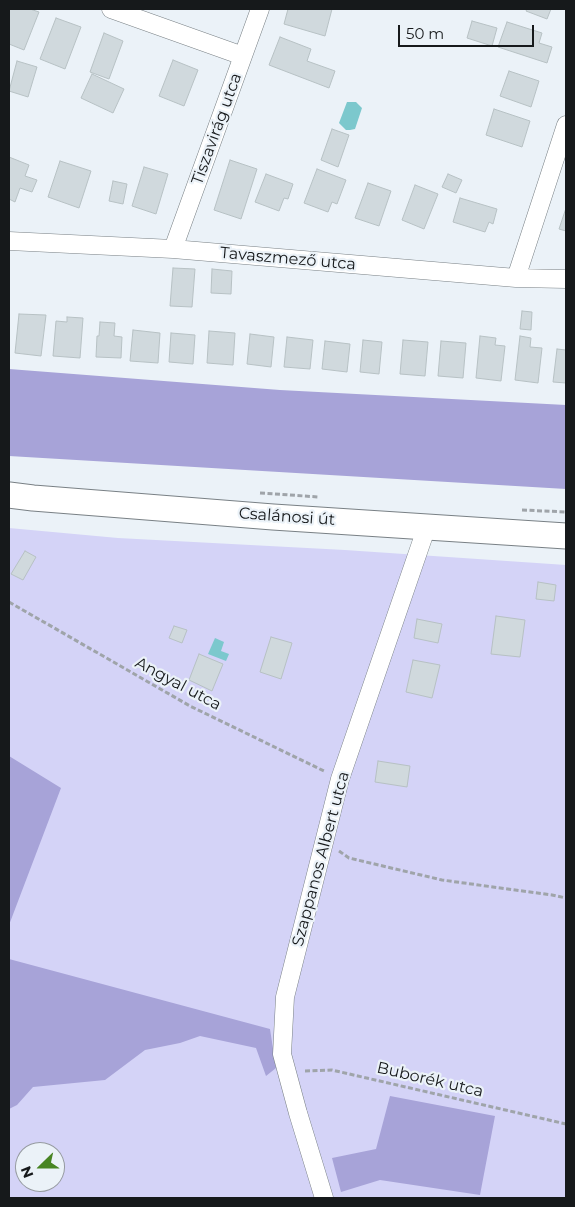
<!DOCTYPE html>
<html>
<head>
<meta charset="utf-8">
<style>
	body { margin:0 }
	#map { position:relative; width:575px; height:1207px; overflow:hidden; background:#ebf2f8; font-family:Montserrat,sans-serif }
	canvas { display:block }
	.frame { position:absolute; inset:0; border:10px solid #16191b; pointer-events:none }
	.north { position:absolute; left:15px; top:1142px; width:50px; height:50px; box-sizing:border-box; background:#ebf2f8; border:1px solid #969ba0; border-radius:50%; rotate:248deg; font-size:14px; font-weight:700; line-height:20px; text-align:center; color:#16191b }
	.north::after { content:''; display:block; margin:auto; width:18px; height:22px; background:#488523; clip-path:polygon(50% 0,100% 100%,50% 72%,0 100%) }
	.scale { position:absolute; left:398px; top:25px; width:136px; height:22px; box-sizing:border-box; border:2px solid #16191b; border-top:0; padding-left:6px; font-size:15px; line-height:18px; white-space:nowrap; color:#16191b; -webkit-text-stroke:4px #ebf2f8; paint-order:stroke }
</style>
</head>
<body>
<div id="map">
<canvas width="575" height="1207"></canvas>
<div class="frame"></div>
<div class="north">N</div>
<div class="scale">50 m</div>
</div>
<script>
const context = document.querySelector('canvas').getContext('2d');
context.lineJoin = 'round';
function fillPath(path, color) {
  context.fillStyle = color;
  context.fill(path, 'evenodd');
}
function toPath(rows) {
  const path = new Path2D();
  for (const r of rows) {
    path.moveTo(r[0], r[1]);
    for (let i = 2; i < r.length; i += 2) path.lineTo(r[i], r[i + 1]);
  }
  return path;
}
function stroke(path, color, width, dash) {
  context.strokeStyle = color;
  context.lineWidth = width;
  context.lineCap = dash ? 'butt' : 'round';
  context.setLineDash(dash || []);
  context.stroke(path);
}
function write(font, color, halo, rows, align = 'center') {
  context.font = font + ' Montserrat,sans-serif';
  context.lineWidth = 4.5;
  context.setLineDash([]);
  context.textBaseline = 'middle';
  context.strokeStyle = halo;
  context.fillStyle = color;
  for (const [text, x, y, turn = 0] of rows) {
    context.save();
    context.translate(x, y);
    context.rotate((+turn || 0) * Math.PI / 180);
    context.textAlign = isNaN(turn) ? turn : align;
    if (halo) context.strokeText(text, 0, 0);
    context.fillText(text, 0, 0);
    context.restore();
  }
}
const green = toPath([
	[9,528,118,538,345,550,566,565,566,1198,9,1198],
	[25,1152,55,1152,55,1182,25,1182]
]);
const forest = toPath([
	[9,369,280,390,566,405,566,489,9,456],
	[9,756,61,788,9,925],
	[9,959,270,1029,276,1068,266,1076,256,1048,200,1036,180,1043,145,1050,105,1080,33,1087,17,1105,9,1109],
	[390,1096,495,1116,480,1195,380,1180,341,1192,332,1158,376,1149]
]);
const water = toPath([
	[347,102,356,102,362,108,355,129,350,130,346,130,339,123],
	[215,638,224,642,221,651,229,654,226,661,208,654]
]);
const building = toPath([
	[9,9,30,9,39,12,24,50,9,44,9,9],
	[288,9,332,9,325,36,284,24,288,9],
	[527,9,551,9,547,19,526,11,527,9],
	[56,18,81,27,65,69,40,59,56,18],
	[472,21,497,28,492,46,467,38,472,21],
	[507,22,542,33,539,43,552,47,547,63,498,47,507,22],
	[104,33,123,41,109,79,90,72,104,33],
	[280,37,311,49,307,61,335,71,329,88,269,65,280,37],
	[173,60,198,70,184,106,159,96,173,60],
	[17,61,37,67,28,97,9,91,17,61],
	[509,71,539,81,531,107,500,96,509,71],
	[92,74,124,89,113,113,81,98,92,74],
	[494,109,530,121,522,147,486,135,494,109],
	[332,129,349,135,338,167,321,160,332,129],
	[9,157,29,165,25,176,37,180,32,192,20,188,15,202,9,199,9,157],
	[230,160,257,169,241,219,214,210,230,160],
	[60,161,91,171,79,208,48,197,60,161],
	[144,167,168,174,156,214,132,206,144,167],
	[317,169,346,180,337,204,332,202,328,212,304,203,317,169],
	[266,174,293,184,288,199,284,198,279,211,255,202,266,174],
	[448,174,462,180,456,193,442,187,448,174],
	[113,181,127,184,123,204,109,201,113,181],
	[368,183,391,191,379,226,355,218,368,183],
	[415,185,438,194,424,229,402,220,415,185],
	[460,198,497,209,493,224,489,222,485,232,453,222,460,198],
	[566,208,566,231,559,229,566,208],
	[173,268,195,269,192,307,170,306,173,268],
	[212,269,232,271,231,294,211,293,212,269],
	[522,311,532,312,531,330,520,329,522,311],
	[19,314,46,315,41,356,15,353,19,314],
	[67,317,83,318,80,358,53,356,56,321,67,322,67,317],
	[100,322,115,323,114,336,122,337,121,358,96,357,97,336,99,336,100,322],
	[133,330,160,333,158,363,130,361,133,330],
	[209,331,235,333,233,365,207,363,209,331],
	[171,333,195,335,193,364,169,362,171,333],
	[250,334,274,337,271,367,247,364,250,334],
	[480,336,496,338,495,345,505,346,501,381,476,378,480,336],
	[520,336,531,338,530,347,542,348,538,383,515,380,520,336],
	[287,337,313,340,310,369,284,367,287,337],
	[363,340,382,342,379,374,360,372,363,340],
	[403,340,428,342,425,376,400,374,403,340],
	[325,341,350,344,347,372,322,369,325,341],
	[441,341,466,343,463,378,438,376,441,341],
	[557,349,566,350,566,383,553,382,557,349],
	[25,551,36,557,23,580,11,574,25,551],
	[538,582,556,585,554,601,536,599,538,582],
	[496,616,525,620,520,657,491,654,496,616],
	[417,619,442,624,438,643,414,638,417,619],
	[174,626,187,630,182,643,169,638,174,626],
	[271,637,292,643,281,679,260,672,271,637],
	[199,654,223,664,212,691,189,680,199,654],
	[413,660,440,665,432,698,406,692,413,660],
	[378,761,410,766,407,787,375,782,378,761]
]);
const path = toPath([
	[260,493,319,497],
	[522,510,566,512],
	[9,602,190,706,324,771],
	[339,851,349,858,442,880,552,895,566,898],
	[305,1071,332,1070,566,1124]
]);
const street = toPath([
	[111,9,243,56],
	[9,241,173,249,516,278,566,279],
	[173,249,260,9],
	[516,278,566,125],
	[324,1198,298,1113,282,1054,285,997,340,779,427,526]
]);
const secondary = toPath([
	[9,495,33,498,273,517,566,536]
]);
const streetNames = [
	["Tiszavirág utca",217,129,-70],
	["Tavaszmező utca",288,259,5],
	["Csalánosi út",287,517,4],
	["Angyal utca",178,684,28],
	["Szappanos Albert utca",321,859,-75],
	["Buborék utca",430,1080,13]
];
fillPath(green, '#d4d3f7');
fillPath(forest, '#a7a3d8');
fillPath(water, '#7cc8cd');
fillPath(building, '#d0d9dd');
stroke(building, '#b7c1c4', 1);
stroke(street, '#798085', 19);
stroke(secondary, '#798085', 27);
stroke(path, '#9fa4a9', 3, [5, 2.5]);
stroke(street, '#fff', 18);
stroke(secondary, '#fff', 25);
write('16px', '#16191b', '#ebf2f8', streetNames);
</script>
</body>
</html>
